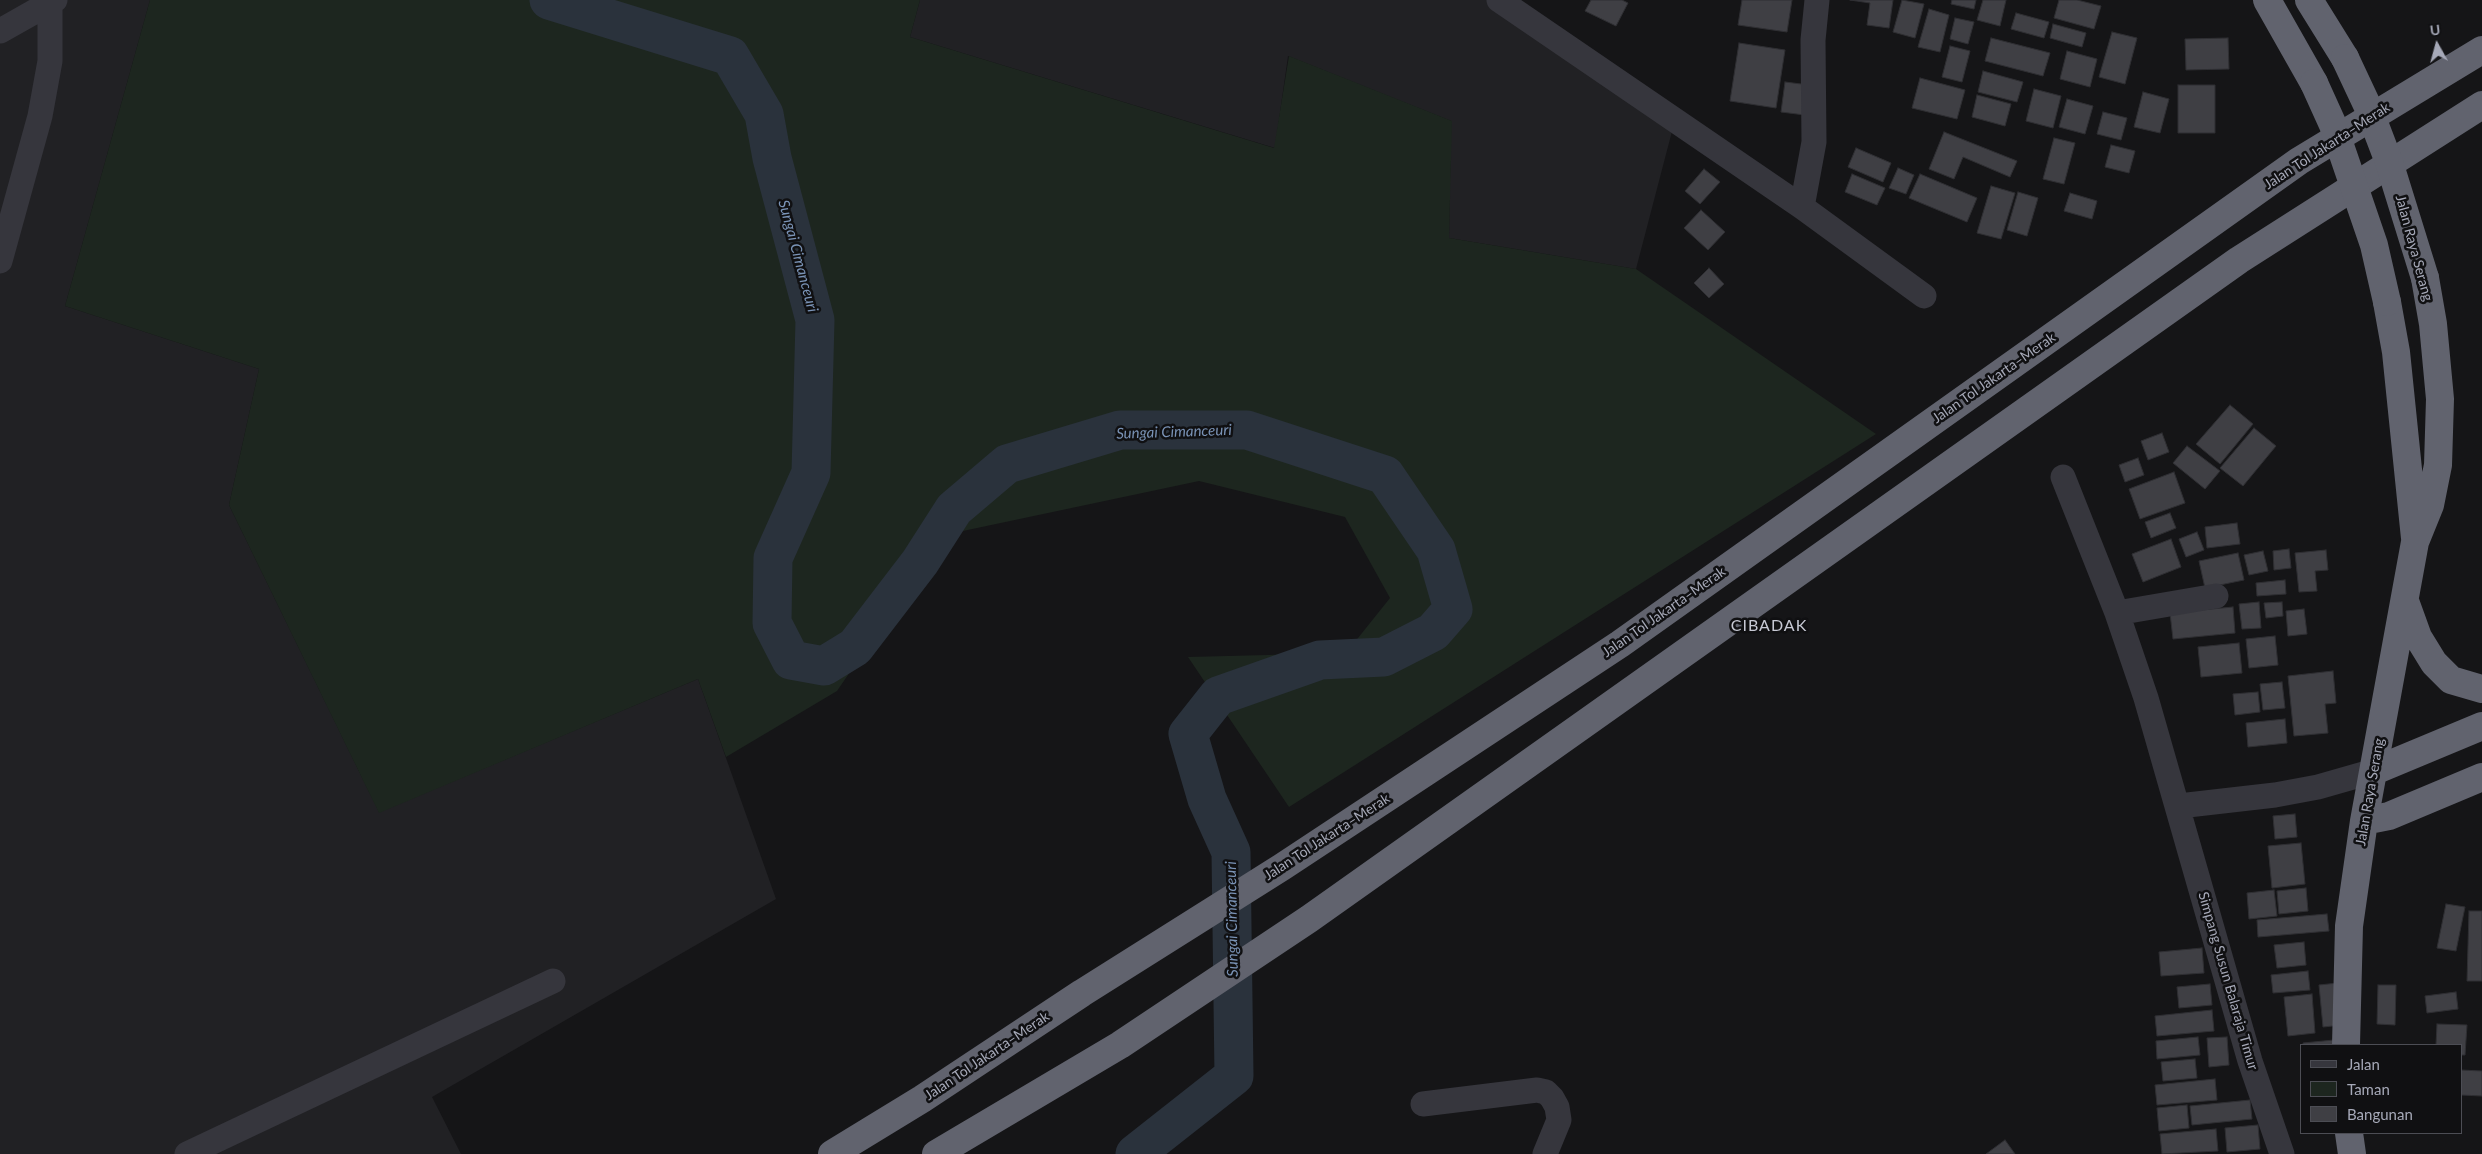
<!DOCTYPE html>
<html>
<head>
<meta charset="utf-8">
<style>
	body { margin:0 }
	#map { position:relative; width:2482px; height:1154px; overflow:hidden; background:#151517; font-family:Lato,sans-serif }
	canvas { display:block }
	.legend { position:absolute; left:2300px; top:1044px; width:162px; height:90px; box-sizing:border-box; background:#101012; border:1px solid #4c4d54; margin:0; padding:6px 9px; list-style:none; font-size:15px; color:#a6a9b8 }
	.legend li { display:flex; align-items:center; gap:10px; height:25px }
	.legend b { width:25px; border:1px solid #4c4d54 }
	.north { position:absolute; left:2412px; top:20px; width:50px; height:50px; -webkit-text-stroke:4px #101012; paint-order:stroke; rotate:353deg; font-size:14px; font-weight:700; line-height:20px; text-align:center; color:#a6a9b8 }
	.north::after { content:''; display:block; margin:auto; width:18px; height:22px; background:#a6a9b8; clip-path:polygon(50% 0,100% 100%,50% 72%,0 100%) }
</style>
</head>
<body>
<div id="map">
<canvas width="2482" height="1154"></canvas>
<ul class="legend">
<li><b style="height:6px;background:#36363d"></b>Jalan</li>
<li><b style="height:14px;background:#1d261f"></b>Taman</li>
<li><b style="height:14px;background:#3f3f44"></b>Bangunan</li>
</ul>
<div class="north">U</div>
</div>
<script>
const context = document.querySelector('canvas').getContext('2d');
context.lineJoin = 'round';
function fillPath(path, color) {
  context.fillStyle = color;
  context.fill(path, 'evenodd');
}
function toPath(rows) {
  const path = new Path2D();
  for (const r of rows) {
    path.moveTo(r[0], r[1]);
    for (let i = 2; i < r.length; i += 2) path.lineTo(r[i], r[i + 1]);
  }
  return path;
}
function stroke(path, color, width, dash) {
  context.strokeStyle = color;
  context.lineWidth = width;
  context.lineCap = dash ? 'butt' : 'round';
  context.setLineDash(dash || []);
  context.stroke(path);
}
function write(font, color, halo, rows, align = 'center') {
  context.font = font + ' Lato,sans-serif';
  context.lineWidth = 5;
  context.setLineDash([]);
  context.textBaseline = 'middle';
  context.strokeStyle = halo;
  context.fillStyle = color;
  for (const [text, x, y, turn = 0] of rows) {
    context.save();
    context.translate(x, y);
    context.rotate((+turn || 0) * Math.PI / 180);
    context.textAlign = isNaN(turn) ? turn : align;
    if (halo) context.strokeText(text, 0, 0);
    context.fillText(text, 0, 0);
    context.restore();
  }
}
const built = toPath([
	[0,0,150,0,65,306,259,369,229,505,379,812,698,679,776,899,432,1097,461,1154,0,1154],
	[920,0,1499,0,1676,116,1636,269,1449,238,1451,121,1288,56,1275,148,910,37]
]);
const green = toPath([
	[150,0,920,0,910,37,1274,148,1289,56,1452,121,1449,238,1636,269,1876,434,1289,807,1188,657,1346,653,1390,598,1345,517,1199,481,944,535,837,691,726,757,698,679,379,813,229,505,259,369,65,306]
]);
const river = toPath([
	[549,0,730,56,764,114,772,158,815,320,811,473,773,558,772,623,791,660,824,666,855,647,920,562,954,509,1007,464,1120,430,1247,430,1385,475,1436,550,1453,609,1433,632,1384,657,1320,660,1218,696,1188,734,1207,799,1231,852,1234,1076,1135,1154]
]);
const building = toPath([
	[1591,0,1622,0,1628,3,1616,26,1585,11,1591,0],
	[1742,0,1792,0,1787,32,1738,25,1742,0],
	[1850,0,1893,0,1889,28,1867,25,1870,3,1850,0],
	[1902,0,1924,4,1915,38,1893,32,1902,0],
	[1952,0,1976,0,1974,9,1951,4,1952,0],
	[1983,0,2006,0,2000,26,1977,20,1983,0],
	[2059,0,2077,0,2101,6,2094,29,2054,18,2059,0],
	[1929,9,1949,15,1940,52,1918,47,1929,9],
	[2016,13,2049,22,2044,38,2011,29,2016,13],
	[1955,18,1974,22,1968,44,1950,39,1955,18],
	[2053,24,2086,33,2082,47,2050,38,2053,24],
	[2112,32,2137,38,2125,84,2099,77,2112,32],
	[1991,38,2050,53,2043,76,1985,61,1991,38],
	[2228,38,2229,69,2186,70,2185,39,2228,38],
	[1739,43,1785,50,1776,108,1730,101,1739,43],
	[1950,46,1970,51,1962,82,1942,77,1950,46],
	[2067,51,2097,59,2090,87,2060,79,2067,51],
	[1983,71,2023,82,2017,102,1978,92,1983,71],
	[1920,78,1965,90,1957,119,1912,108,1920,78],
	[1785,82,1809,85,1805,115,1781,112,1785,82],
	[2178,85,2215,85,2215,133,2178,133,2178,85],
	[2034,89,2061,96,2053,128,2026,121,2034,89],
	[2143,92,2169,99,2160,133,2134,127,2143,92],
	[1977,95,2011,104,2005,126,1972,117,1977,95],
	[2067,99,2093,106,2085,134,2059,127,2067,99],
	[2103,112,2127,118,2121,140,2097,134,2103,112],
	[1944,132,2017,161,2010,177,1963,157,1954,179,1929,169,1944,132],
	[2054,138,2075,143,2064,184,2043,179,2054,138],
	[2111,145,2135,151,2129,173,2105,167,2111,145],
	[1856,148,1891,163,1883,182,1848,167,1856,148],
	[1898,168,1914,175,1906,194,1889,188,1898,168],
	[1704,169,1720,182,1700,204,1685,191,1704,169],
	[1852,174,1885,188,1877,205,1845,192,1852,174],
	[1920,174,1977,198,1967,222,1909,198,1920,174],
	[1991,186,2015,193,2001,239,1977,233,1991,186],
	[2018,192,2038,198,2027,236,2007,230,2018,192],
	[2070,193,2097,201,2092,219,2064,211,2070,193],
	[1701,210,1725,232,1708,250,1684,228,1701,210],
	[1709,268,1724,284,1709,298,1694,283,1709,268],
	[2230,405,2253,424,2220,464,2196,444,2230,405],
	[2254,428,2276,446,2243,486,2220,468,2254,428],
	[2162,433,2169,452,2148,460,2141,441,2162,433],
	[2187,446,2220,471,2205,489,2173,463,2187,446],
	[2138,458,2144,475,2125,482,2119,465,2138,458],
	[2174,472,2185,503,2140,519,2129,489,2174,472],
	[2170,513,2176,528,2151,538,2145,522,2170,513],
	[2237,523,2240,544,2207,548,2205,527,2237,523],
	[2197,532,2204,550,2186,557,2179,539,2197,532],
	[2171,539,2181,567,2143,582,2132,554,2171,539],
	[2289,549,2291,568,2274,570,2273,551,2289,549],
	[2326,550,2328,570,2315,571,2317,591,2299,592,2295,553,2326,550],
	[2263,551,2268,571,2249,575,2244,555,2263,551],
	[2238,553,2244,580,2205,588,2199,561,2238,553],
	[2285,580,2286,594,2257,596,2256,583,2285,580],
	[2259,602,2261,628,2242,629,2239,604,2259,602],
	[2282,602,2283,616,2266,618,2264,603,2282,602],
	[2233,607,2235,633,2173,639,2170,613,2233,607],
	[2304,609,2307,634,2288,636,2286,611,2304,609],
	[2275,636,2278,665,2249,668,2246,639,2275,636],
	[2239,643,2242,673,2201,677,2198,647,2239,643],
	[2333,671,2336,703,2325,704,2328,733,2294,736,2288,676,2333,671],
	[2282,682,2285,708,2263,710,2260,684,2282,682],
	[2258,692,2260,712,2235,715,2233,694,2258,692],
	[2285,719,2287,743,2248,747,2246,723,2285,719],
	[2295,814,2297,837,2275,839,2273,816,2295,814],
	[2301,843,2305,884,2272,888,2268,846,2301,843],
	[2306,888,2308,911,2279,914,2277,891,2306,888],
	[2274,890,2277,916,2249,919,2247,893,2274,890],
	[2446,904,2465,907,2456,951,2437,948,2446,904],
	[2469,911,2482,911,2482,981,2467,981,2469,911],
	[2327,914,2329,931,2258,937,2257,920,2327,914],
	[2304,942,2306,965,2277,968,2274,945,2304,942],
	[2202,948,2204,973,2161,976,2159,952,2202,948],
	[2308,971,2310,990,2273,993,2271,975,2308,971],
	[2338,983,2342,1025,2323,1027,2319,985,2338,983],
	[2210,984,2212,1005,2179,1008,2177,987,2210,984],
	[2378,985,2396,985,2395,1025,2377,1024,2378,985],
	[2456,992,2458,1009,2427,1013,2425,996,2456,992],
	[2312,994,2315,1033,2288,1036,2284,997,2312,994],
	[2212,1010,2214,1031,2157,1036,2155,1016,2212,1010],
	[2437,1024,2467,1025,2465,1055,2461,1055,2461,1045,2436,1045,2437,1024],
	[2198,1037,2200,1055,2157,1059,2156,1041,2198,1037],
	[2227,1037,2229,1065,2209,1067,2207,1038,2227,1037],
	[2334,1040,2335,1045,2303,1045,2303,1043,2334,1040],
	[2195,1059,2197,1078,2163,1081,2161,1062,2195,1059],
	[2461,1070,2482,1071,2482,1096,2461,1095,2461,1070],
	[2215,1079,2217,1100,2157,1105,2155,1085,2215,1079],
	[2250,1100,2252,1119,2192,1125,2190,1106,2250,1100],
	[2187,1105,2189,1128,2159,1131,2157,1108,2187,1105],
	[2258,1125,2260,1149,2227,1152,2225,1128,2258,1125],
	[2216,1129,2218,1151,2162,1154,2160,1134,2216,1129],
	[2005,1140,2015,1154,1986,1154,2005,1140]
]);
const minor = toPath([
	[1499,0,1802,207,1924,296],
	[0,31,55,0],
	[1802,207,1814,142,1813,40,1817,0],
	[0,261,40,116,50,61,50,5],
	[2063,477,2117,613,2146,698,2250,1061,2282,1154],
	[2117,613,2216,596],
	[2179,806,2275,795,2318,787,2374,771],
	[1423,1104,1537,1090,1546,1092,1552,1098,1557,1107,1559,1120,1545,1154],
	[187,1154,553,981]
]);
const highway = toPath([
	[2267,0,2314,83],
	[2309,0,2345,58],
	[2387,302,2396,352,2415,538],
	[2405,601,2418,637,2434,663,2451,680,2482,689],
	[2374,771,2482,726],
	[2364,821,2389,816,2482,777],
	[2346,1045,2349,926,2364,821,2415,542,2430,505,2438,465,2440,399,2433,324,2425,278],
	[2349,1133,2352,1154],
	[832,1154,922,1099,1082,993,1282,867,1620,644,2299,161,2482,50],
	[936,1154,1120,1045,1309,919,2239,260,2482,105]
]);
const highwayBridge = toPath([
	[2345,58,2368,107,2389,162,2425,278],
	[2314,83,2333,125,2374,245,2387,302]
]);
const streetNames = [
	["Jalan Tol Jakarta–Merak",2327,146,-33],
	["Jalan Raya Serang",2414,248,75],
	["Jalan Tol Jakarta–Merak",1994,378,-35],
	["Jalan Tol Jakarta–Merak",1664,612,-35],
	["Jalan Raya Serang",2370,792,-80],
	["Jalan Tol Jakarta–Merak",1327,837,-33],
	["Simpang Susun Balaraja Timur",2228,981,74],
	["Jalan Tol Jakarta–Merak",987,1056,-34]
];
const waterNames = [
	["Sungai Cimanceuri",798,256,75],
	["Sungai Cimanceuri",1174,432,-2],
	["Sungai Cimanceuri",1232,919,-91]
];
const quarterNames = [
	["CIBADAK",1769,626]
];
fillPath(built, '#212124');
fillPath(green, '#1d261f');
stroke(river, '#2a323c', 39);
fillPath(building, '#3f3f44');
stroke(building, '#2f2f33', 1);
stroke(minor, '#36363d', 25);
stroke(highway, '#61636e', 28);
stroke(highwayBridge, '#61636e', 28);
write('14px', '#a6a9b8', '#101012', streetNames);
write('italic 15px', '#7a93b6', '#101012', waterNames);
context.letterSpacing = '1px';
write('16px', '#c7c9d4', '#101012', quarterNames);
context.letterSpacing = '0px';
</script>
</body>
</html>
